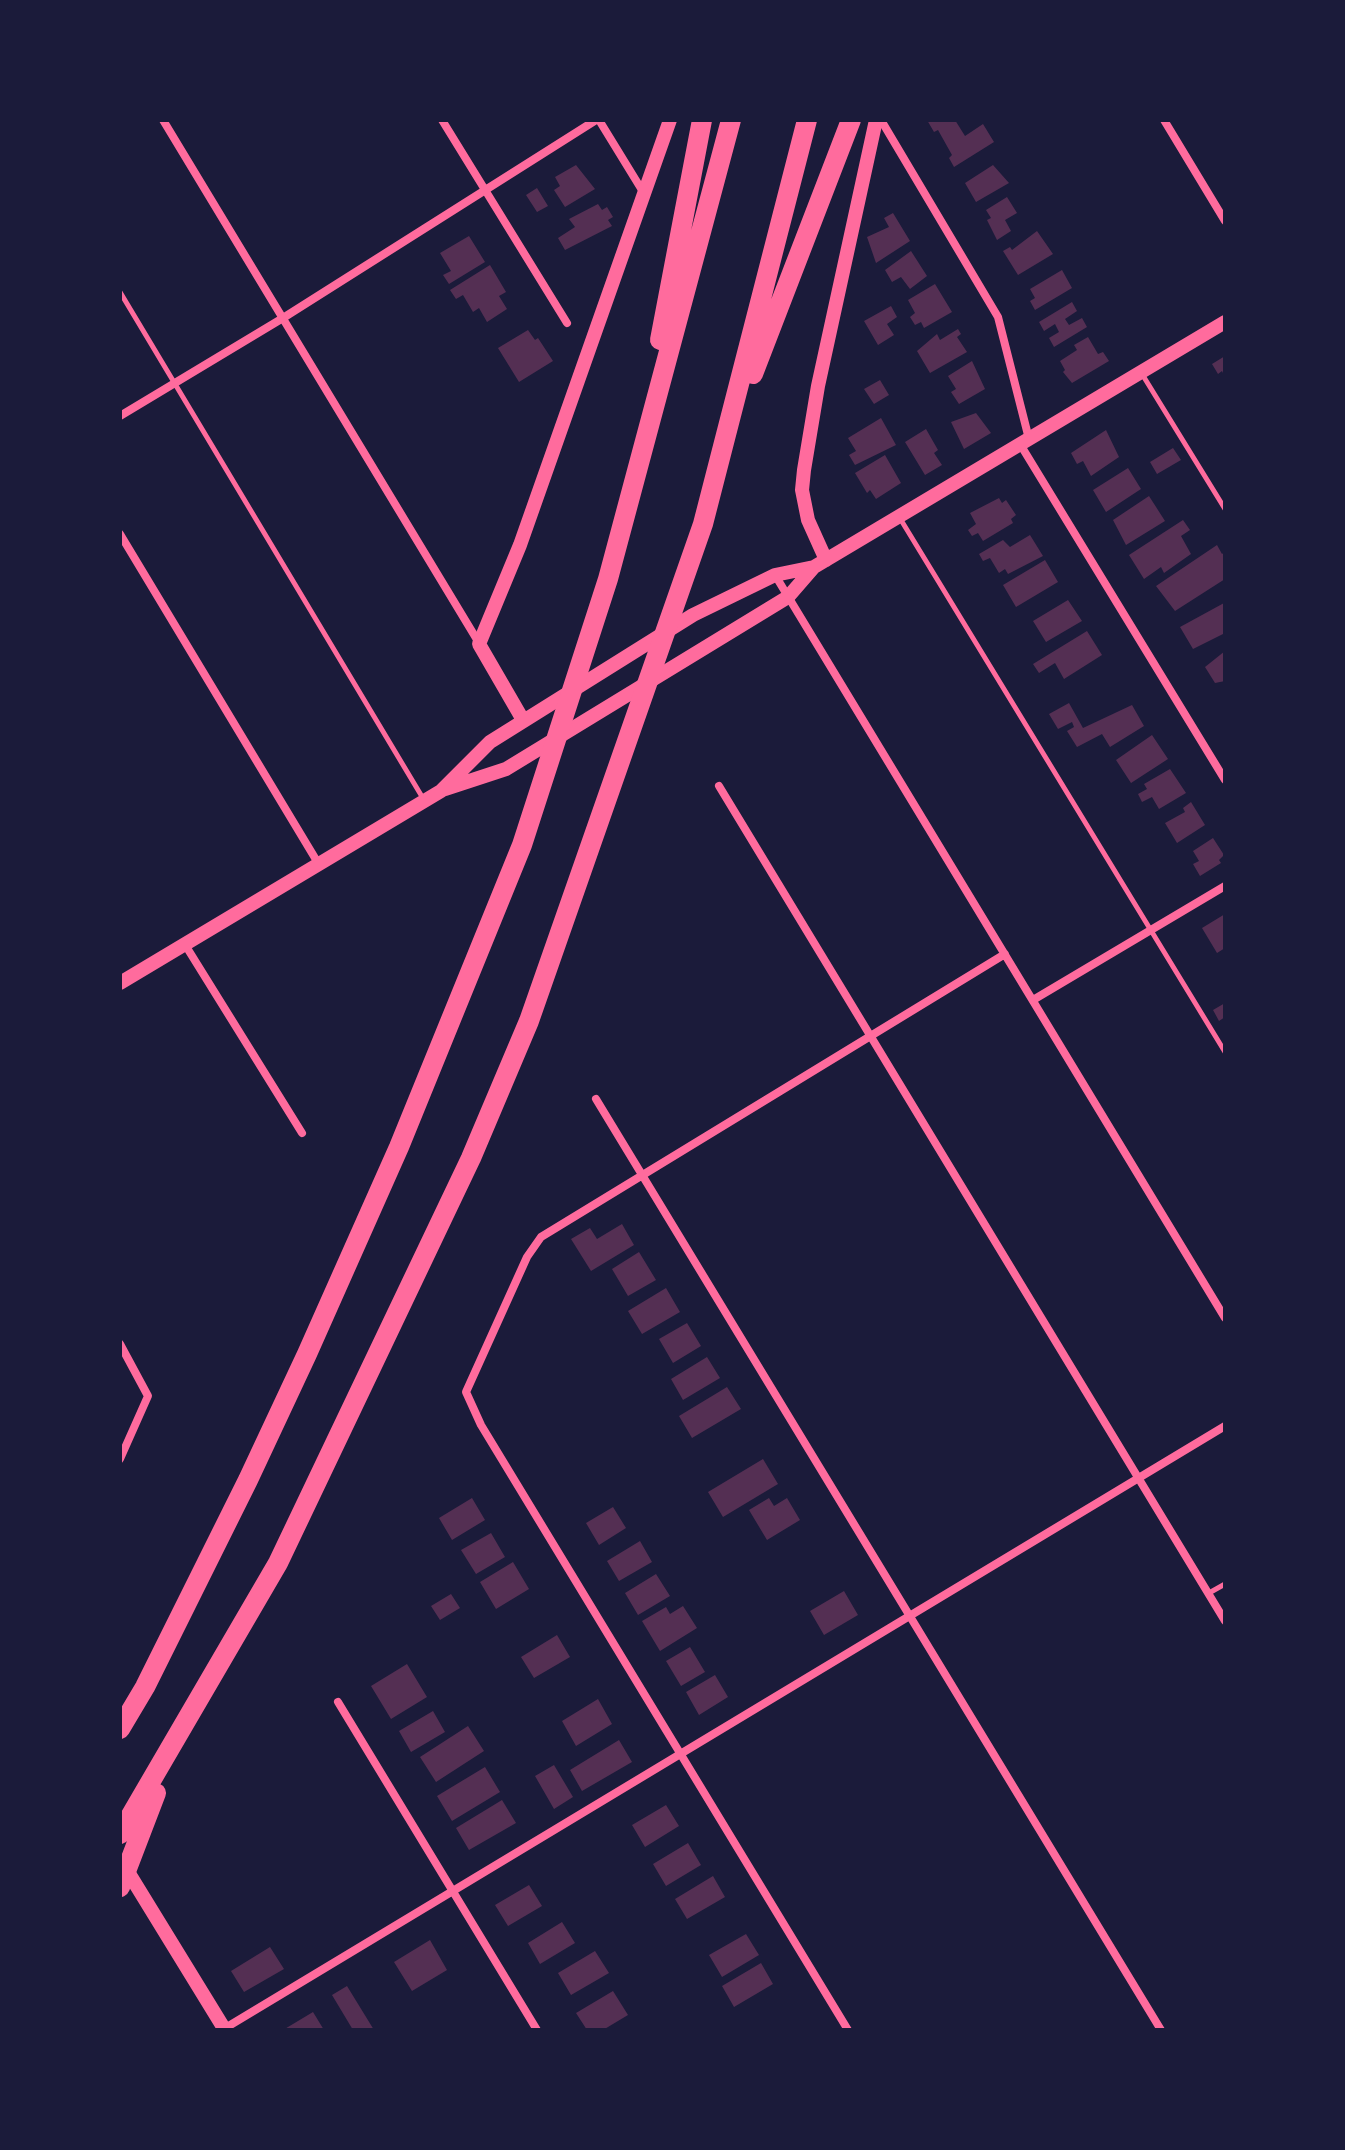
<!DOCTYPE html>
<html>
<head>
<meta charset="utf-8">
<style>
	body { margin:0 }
	#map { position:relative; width:1345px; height:2150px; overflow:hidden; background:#1b1b3a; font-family:Ubuntu,sans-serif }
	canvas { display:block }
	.frame { position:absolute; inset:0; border:122px solid #1b1b3a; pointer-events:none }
</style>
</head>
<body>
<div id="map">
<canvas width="1345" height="2150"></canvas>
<div class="frame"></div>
</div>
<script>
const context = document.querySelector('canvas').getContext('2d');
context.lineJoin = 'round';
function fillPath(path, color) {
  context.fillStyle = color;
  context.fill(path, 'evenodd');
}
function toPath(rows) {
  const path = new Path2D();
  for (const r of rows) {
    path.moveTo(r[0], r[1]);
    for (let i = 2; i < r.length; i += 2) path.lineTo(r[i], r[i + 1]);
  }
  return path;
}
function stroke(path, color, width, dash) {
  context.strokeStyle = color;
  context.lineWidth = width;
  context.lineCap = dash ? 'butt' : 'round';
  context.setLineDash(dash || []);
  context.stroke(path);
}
const building = toPath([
	[927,120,955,120,965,136,983,124,994,142,954,167,949,158,952,155,938,130,934,132],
	[576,165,595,189,565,207,554,190,560,186,555,177],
	[993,165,1009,183,976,202,965,183],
	[537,188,548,206,537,212,526,195],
	[1007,197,1017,213,1005,220,1011,231,997,240,987,220,991,218,986,210],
	[598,204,602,210,607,207,613,217,608,220,612,226,565,250,558,238,575,227,569,219],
	[893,213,910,241,876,263,867,237,889,227,884,218],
	[1037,231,1053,254,1018,275,1003,251,1010,247,1012,250],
	[469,236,485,262,449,284,443,275,451,271,440,253],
	[911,251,927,276,910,289,901,277,892,282,885,270],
	[490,265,506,292,499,296,507,309,487,322,479,308,473,312,463,295,456,299,450,290],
	[1062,270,1072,288,1035,310,1030,301,1035,298,1030,289],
	[935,284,952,312,924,328,921,322,915,325,910,317,915,313,908,300],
	[1072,302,1077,311,1065,319,1069,325,1082,318,1087,327,1054,347,1049,338,1059,332,1055,324,1044,331,1039,322],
	[891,306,897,317,887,324,894,335,878,345,864,321],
	[958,329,961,334,957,337,967,352,930,373,917,351,937,334,940,340],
	[528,330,535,340,538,338,553,361,519,382,498,348],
	[1088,337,1098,354,1103,352,1109,361,1072,383,1063,372,1065,370,1060,361,1077,350,1074,345],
	[1225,356,1225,377,1222,371,1218,374,1212,364],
	[972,361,985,389,959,404,951,392,956,389,948,376],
	[880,380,889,395,874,404,864,389],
	[976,413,991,433,964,449,951,422],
	[881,418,896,445,855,465,849,455,856,451,848,438],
	[926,429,938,450,934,453,942,465,925,475,905,442],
	[1106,430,1119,457,1091,476,1083,461,1077,464,1071,453],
	[1173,448,1181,460,1157,474,1150,462],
	[885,455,901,483,876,499,870,490,867,493,855,473],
	[1128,468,1141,489,1106,512,1093,490],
	[1149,496,1165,521,1126,545,1113,520],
	[999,498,1002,503,1006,500,1016,515,1011,519,1013,523,983,541,978,533,972,536,968,530,976,524,970,513],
	[1183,520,1190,530,1181,536,1191,554,1164,573,1161,567,1144,579,1129,555],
	[1030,535,1043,556,1008,574,1005,569,999,573,990,558,983,561,979,554,1003,540,1010,547],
	[1217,545,1222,554,1225,552,1225,579,1175,611,1156,586],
	[1045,560,1058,582,1016,607,1003,585],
	[1068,600,1082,621,1046,642,1033,621],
	[1224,603,1225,633,1193,649,1180,627],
	[1087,631,1102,655,1064,679,1055,663,1039,673,1033,664],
	[1225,651,1225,681,1215,683,1205,667],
	[1069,703,1083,728,1132,705,1144,726,1110,747,1102,734,1077,747,1067,731,1074,727,1072,722,1058,729,1049,714],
	[1152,735,1168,759,1131,783,1116,760],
	[1170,769,1186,793,1159,809,1152,797,1142,802,1138,794,1147,789,1144,784],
	[1191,802,1205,825,1177,843,1165,823,1185,812,1183,808],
	[1213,838,1224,855,1219,860,1221,863,1200,876,1193,864,1199,861,1193,851],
	[1225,914,1225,948,1217,953,1202,928],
	[1225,1003,1225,1017,1219,1021,1213,1010],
	[622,1224,634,1245,591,1271,571,1239,590,1228,597,1239],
	[639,1252,656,1280,628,1296,612,1269],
	[666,1288,680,1312,642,1334,628,1311],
	[687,1323,701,1346,673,1363,659,1339],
	[707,1357,720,1378,683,1400,671,1379],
	[727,1387,741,1409,692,1438,679,1416],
	[763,1459,778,1484,723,1517,708,1492],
	[472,1498,485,1520,452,1540,439,1518],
	[769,1498,774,1506,787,1498,800,1520,767,1540,749,1510],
	[613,1507,626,1528,599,1545,586,1523],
	[491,1533,505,1557,476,1574,461,1550],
	[640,1541,652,1562,619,1581,607,1561],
	[513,1562,529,1589,496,1609,480,1582],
	[656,1574,670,1596,638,1615,625,1593],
	[844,1591,858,1615,824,1635,810,1611],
	[451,1594,460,1608,440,1620,431,1606],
	[683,1606,697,1628,660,1651,642,1621,666,1607,670,1614],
	[557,1635,570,1657,534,1678,521,1657],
	[690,1647,705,1672,681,1686,666,1661],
	[407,1664,427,1697,391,1719,371,1686],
	[715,1675,728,1697,699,1715,686,1692],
	[598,1699,612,1724,576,1746,562,1721],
	[433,1711,445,1732,411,1752,399,1731],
	[468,1726,484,1751,436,1782,420,1757],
	[619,1740,632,1762,582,1791,570,1770],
	[554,1765,573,1797,554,1809,535,1776],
	[485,1767,500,1792,452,1821,437,1796],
	[502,1800,516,1823,469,1850,456,1828],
	[666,1805,679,1826,645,1847,632,1825],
	[688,1843,701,1865,666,1886,653,1864],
	[713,1876,725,1897,687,1919,675,1899],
	[529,1885,542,1906,508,1926,495,1905],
	[562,1922,575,1943,540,1964,528,1943],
	[746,1934,759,1955,722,1977,709,1955],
	[430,1940,447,1970,412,1991,394,1962],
	[270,1947,284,1969,244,1992,231,1971],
	[595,1951,609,1973,571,1995,558,1973],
	[761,1963,773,1984,734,2007,722,1986],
	[347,1986,374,2030,353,2030,332,1995],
	[613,1991,628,2015,603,2030,587,2030,576,2013],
	[313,2012,324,2030,283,2030]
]);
const service = toPath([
	[120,292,424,800],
	[1142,374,1225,509],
	[901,520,1225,1052],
	[1209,1593,1225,1584]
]);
const minor = toPath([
	[163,120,479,643],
	[442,120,567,323],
	[599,120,645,195],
	[881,120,998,317,1029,439],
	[1164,120,1225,221],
	[120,416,283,318,596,120],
	[1020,444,1225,780],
	[120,534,318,863],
	[775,575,1225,1318],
	[719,786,1225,1621],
	[184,943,302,1133],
	[1033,1000,1225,886],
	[596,1099,1161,2030],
	[120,1344,148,1396,120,1459],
	[338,1702,537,2030],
	[222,2030,1225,1426],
	[848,2030,481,1425,466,1392,527,1257,541,1237,1005,954]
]);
const tertiary = toPath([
	[125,1867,225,2030]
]);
const secondary = toPath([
	[826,560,808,520,802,490,804,470,818,386,876,120],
	[523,720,479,644,520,545,670,120],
	[445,789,506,769,788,597,814,567],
	[120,983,441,791,490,742,693,615,775,575,814,567,1225,322]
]);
const motorway = toPath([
	[660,340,702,120],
	[753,374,851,120],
	[120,1729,145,1687,248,1480,307,1354,399,1147,522,845,608,579,731,120],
	[120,1834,278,1563,471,1158,529,1021,703,524,807,120],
	[120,1887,156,1793]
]);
fillPath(building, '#542f53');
stroke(service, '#ff6b9d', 5);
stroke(minor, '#ff6b9d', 8);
stroke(tertiary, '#ff6b9d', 14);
stroke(secondary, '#ff6b9d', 14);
stroke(motorway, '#ff6b9d', 20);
</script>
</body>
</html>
